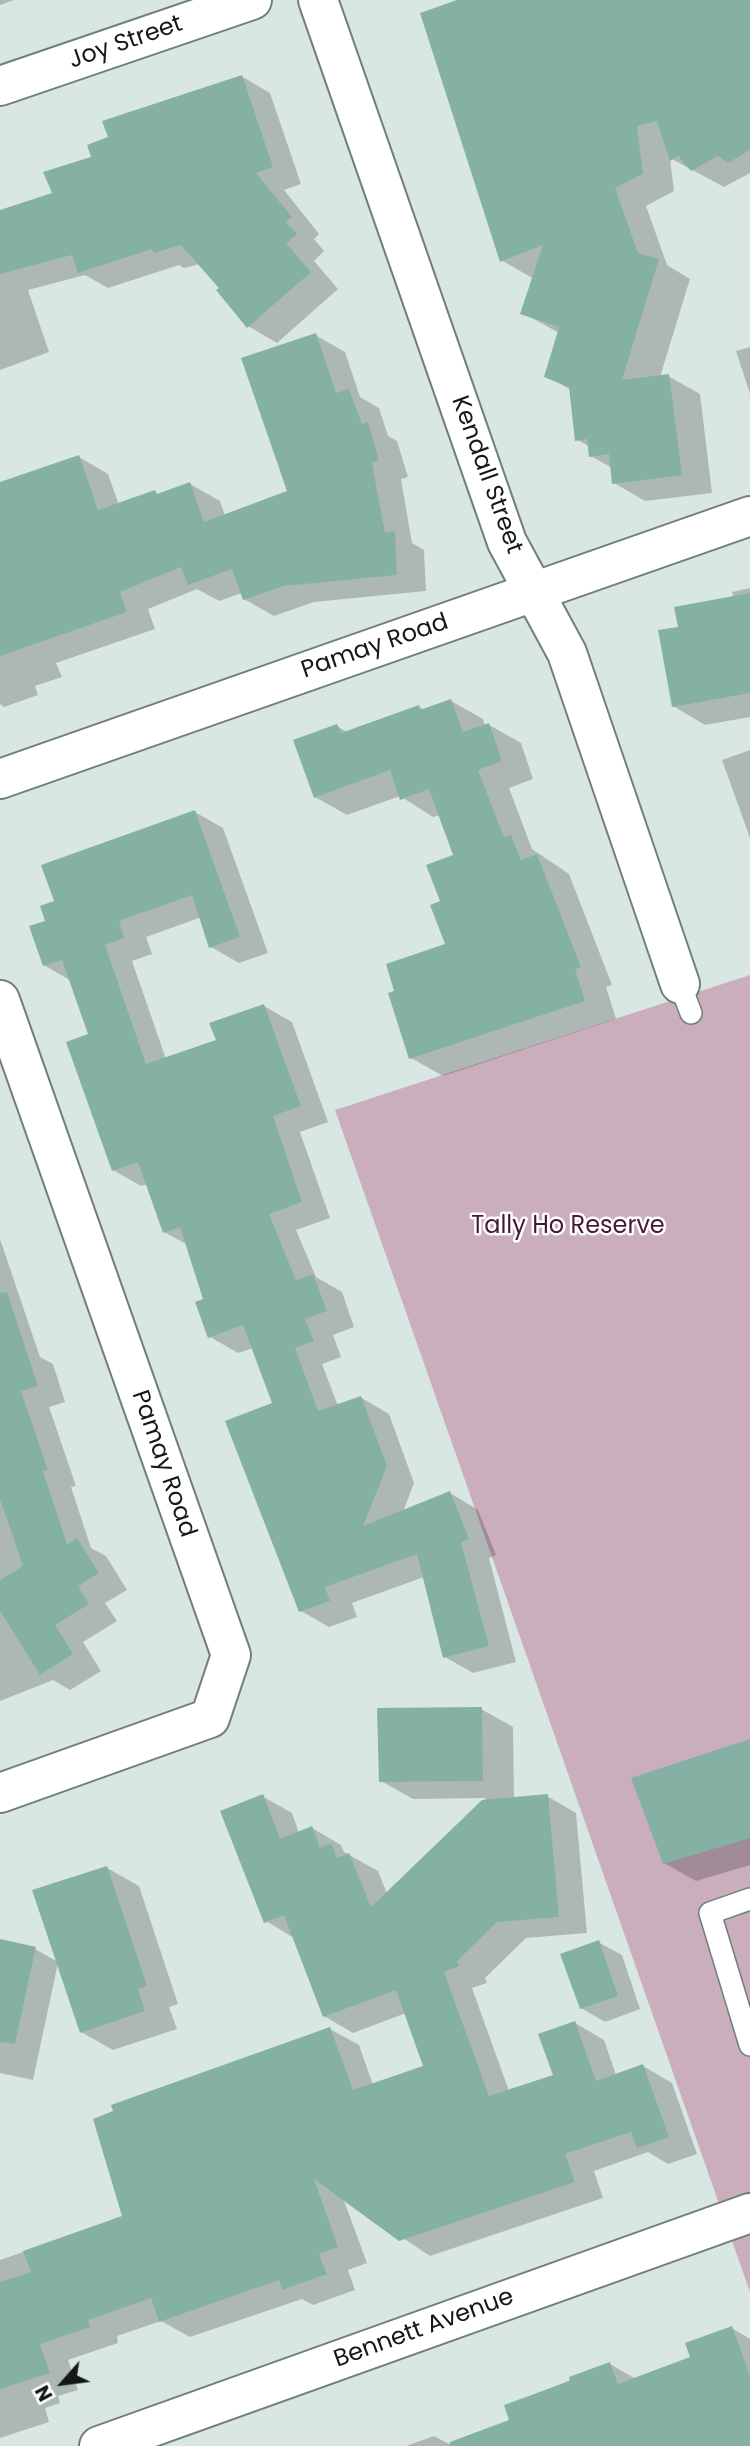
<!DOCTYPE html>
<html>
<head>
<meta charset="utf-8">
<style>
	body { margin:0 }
	#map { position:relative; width:750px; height:2446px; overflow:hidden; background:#d9e7e2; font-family:Poppins,sans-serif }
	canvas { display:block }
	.north { position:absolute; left:28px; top:2348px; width:70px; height:70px; -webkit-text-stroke:5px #fff; paint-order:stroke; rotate:242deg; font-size:19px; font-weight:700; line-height:28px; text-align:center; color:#141917 }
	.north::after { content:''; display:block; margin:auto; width:24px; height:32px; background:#141917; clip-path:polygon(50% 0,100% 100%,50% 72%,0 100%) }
</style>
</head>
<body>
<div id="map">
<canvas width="750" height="2446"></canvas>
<div class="north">N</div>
</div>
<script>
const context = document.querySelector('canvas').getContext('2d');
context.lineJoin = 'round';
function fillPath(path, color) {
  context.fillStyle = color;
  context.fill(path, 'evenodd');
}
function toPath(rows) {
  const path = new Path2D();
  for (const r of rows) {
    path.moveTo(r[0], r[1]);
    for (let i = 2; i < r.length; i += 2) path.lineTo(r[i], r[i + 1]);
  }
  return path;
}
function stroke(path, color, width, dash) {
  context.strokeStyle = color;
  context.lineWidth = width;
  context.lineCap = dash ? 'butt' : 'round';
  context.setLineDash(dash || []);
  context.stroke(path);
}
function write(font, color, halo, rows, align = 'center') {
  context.font = font + ' Poppins,sans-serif';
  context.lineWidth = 5;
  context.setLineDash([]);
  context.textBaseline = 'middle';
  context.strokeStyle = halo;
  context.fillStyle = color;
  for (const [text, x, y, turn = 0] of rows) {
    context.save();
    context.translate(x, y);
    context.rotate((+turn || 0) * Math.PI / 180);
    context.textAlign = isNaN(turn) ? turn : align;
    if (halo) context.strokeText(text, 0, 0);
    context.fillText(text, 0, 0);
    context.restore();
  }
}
const green = toPath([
	[750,975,750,2292,335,1110]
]);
const shadow = toPath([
	[0,0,14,0,0,5],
	[462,0,695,0,750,76,750,173,724,187,670,158,674,191,646,206,667,265,690,279,660,377,668,376,700,394,712,493,645,501,614,483,612,468,591,456,590,447,576,439,571,390,546,376,559,333,523,313,534,279,501,260],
	[241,76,270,93,301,184,284,190,319,234,314,239,324,251,314,261,338,289,277,343,248,326,200,264,184,268,179,265,108,288,85,275,28,290,49,352,0,370,0,212,54,194,93,158],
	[315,335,345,352,360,397,379,408,388,436,397,441,408,477,401,479,412,543,424,550,426,591,314,602,274,616,244,599,242,593,219,601,197,589,148,609,155,629,56,663,62,677,35,686,38,695,4,707,0,704,0,506,79,457,108,474,119,505,190,484,220,501,225,516,289,492],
	[750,347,750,394,736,351],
	[750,588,750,717,705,725,673,706,681,628,734,598,732,592],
	[451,701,483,719,485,726,489,725,521,743,533,779,509,788,532,849,569,874,612,985,606,987,616,1019,443,1076,411,1058,447,946,442,902,455,856,440,815,433,817,400,796,347,815,315,797,337,726,347,732,419,707,425,710],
	[750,750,750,838,722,760],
	[195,812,223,828,268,953,239,963,211,947,202,917,146,937,152,954,132,961,166,1059,218,1041,264,1006,292,1022,328,1122,300,1132,330,1218,296,1230,316,1277,342,1292,354,1327,333,1335,341,1357,322,1364,338,1406,360,1397,389,1414,414,1483,403,1512,450,1493,478,1510,496,1555,489,1558,516,1662,473,1673,445,1657,424,1577,352,1603,357,1617,329,1627,301,1611,275,1404,253,1348,238,1353,210,1337,205,1300,188,1245,164,1232,148,1184,141,1186,113,1170,90,1035,71,981,44,965,47,922,56,902],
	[0,1239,40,1357,53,1364,65,1402,49,1407,76,1486,71,1487,91,1548,106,1556,127,1590,105,1603,117,1621,83,1642,101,1671,70,1690,53,1680,0,1701],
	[481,1709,513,1727,514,1799,547,1796,576,1813,587,1933,526,1938,485,1978,487,1983,472,1988,509,2091,555,2076,575,2023,604,2040,616,2075,643,2066,672,2083,697,2154,668,2164,648,2152,594,2171,603,2198,430,2256,343,2198,367,2263,348,2270,355,2290,313,2305,302,2299,190,2337,161,2321,117,2336,118,2343,68,2360,78,2390,58,2396,60,2403,45,2408,49,2422,0,2438,0,2260,124,2217,330,2029,359,2045,373,2085,425,2067,406,2013,353,2033,324,2016,294,1938,266,1921,262,1796,292,1813,299,1833,312,1828,341,1845,344,1852,378,1871,387,1894,486,1798,413,1799,381,1781],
	[750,1741,750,1865,696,1881,664,1863],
	[107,1868,139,1886,178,2004,169,2007,177,2029,113,2050,81,2032,58,1963,33,2080,0,2073,0,1941,35,1949,58,1962],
	[598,1942,622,1955,640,2009,605,2022,581,2008],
	[732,2328,750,2339,750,2446,406,2446,434,2436,449,2444,512,2421,506,2406,610,2364,636,2379,692,2358]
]);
const building = toPath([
	[457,0,750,0,750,150,728,163,718,156,691,171,678,156,670,161,657,121,637,126,643,174,615,188,638,253,659,259,622,380,669,374,682,475,612,484,609,454,589,457,587,439,575,441,569,387,544,377,559,327,520,314,543,245,500,262,420,13],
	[242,75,273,167,256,173,292,217,286,222,297,234,286,243,311,272,247,328,216,290,219,288,181,245,154,253,152,249,78,273,72,255,0,274,0,210,52,193,43,172,91,157,87,145,108,137,102,121],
	[316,333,336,393,349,389,362,424,368,422,379,460,372,463,385,533,395,531,397,575,284,586,243,600,232,569,188,585,181,567,120,592,127,612,0,656,0,482,79,455,98,510,155,490,157,494,190,482,204,522,287,491,241,358],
	[750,593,750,693,672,707,658,630,678,627,674,607],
	[451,699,463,732,489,723,502,761,478,770,504,837,511,835,521,860,537,854,581,967,575,969,585,1001,409,1059,388,993,394,991,386,964,445,944,430,905,440,901,426,865,453,855,429,789,400,800,390,770,314,798,293,740,337,724,341,733,419,705,420,710],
	[195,810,240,937,209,948,192,895,119,921,124,938,105,945,146,1064,216,1040,209,1023,264,1004,301,1106,273,1116,302,1202,269,1214,296,1280,313,1274,327,1311,305,1319,314,1341,295,1348,318,1411,361,1396,387,1466,363,1526,450,1491,469,1539,461,1542,489,1646,443,1658,417,1554,325,1587,330,1601,299,1612,225,1421,272,1403,243,1325,208,1338,195,1302,203,1299,180,1227,163,1233,138,1162,112,1171,66,1042,88,1034,62,960,43,966,29,926,45,921,40,906,54,901,41,865],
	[7,1292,38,1386,21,1391,48,1470,43,1471,67,1544,77,1538,99,1573,78,1586,89,1604,55,1625,73,1654,40,1675,0,1611,0,1580,23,1566,0,1499,0,1293],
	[482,1707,483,1781,379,1782,377,1708],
	[750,1739,750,1838,663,1864,631,1778],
	[263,1794,280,1839,312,1826,320,1848,331,1843,337,1858,349,1853,371,1907,482,1800,548,1794,559,1917,497,1922,457,1961,459,1966,444,1972,489,2096,553,2075,538,2034,575,2021,596,2081,643,2064,669,2137,637,2148,631,2132,565,2154,575,2182,399,2241,314,2179,338,2247,319,2254,327,2274,282,2290,279,2280,159,2322,151,2298,88,2320,90,2327,40,2344,50,2373,0,2389,0,2282,31,2272,23,2251,122,2216,93,2119,113,2111,111,2105,330,2027,353,2090,423,2066,396,1990,323,2017,284,1915,264,1923,220,1811],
	[107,1866,147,1986,138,1989,145,2011,80,2033,32,1890],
	[0,1939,36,1947,15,2044,0,2042],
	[599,1940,618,1996,580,2009,560,1954],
	[732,2326,750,2376,750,2446,450,2446,450,2442,509,2420,504,2405,570,2381,569,2377,610,2362,618,2384,690,2357,685,2343]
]);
const lane = toPath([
	[680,984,691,1013],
	[750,1899,710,1913,750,2045]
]);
const street = toPath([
	[318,0,507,542,567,653,680,984],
	[0,86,252,0],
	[0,779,750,516],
	[0,1000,231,1655,210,1718,0,1793],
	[99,2446,750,2213]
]);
const streetNames = [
	["Joy Street",126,43,-19],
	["Kendall Street",486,475,70],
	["Pamay Road",375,647,-19],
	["Pamay Road",163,1464,71],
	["Bennett Avenue",424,2329,-20]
];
const parkNames = [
	["Tally Ho Reserve",568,1227]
];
fillPath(green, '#cbaebe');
fillPath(shadow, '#0003');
fillPath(building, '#84b1a3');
stroke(lane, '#717e79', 24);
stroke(street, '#717e79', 42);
stroke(lane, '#fff', 21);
stroke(street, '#fff', 38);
write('24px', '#141917', '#fff', streetNames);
write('24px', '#471937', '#fff', parkNames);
</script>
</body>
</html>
